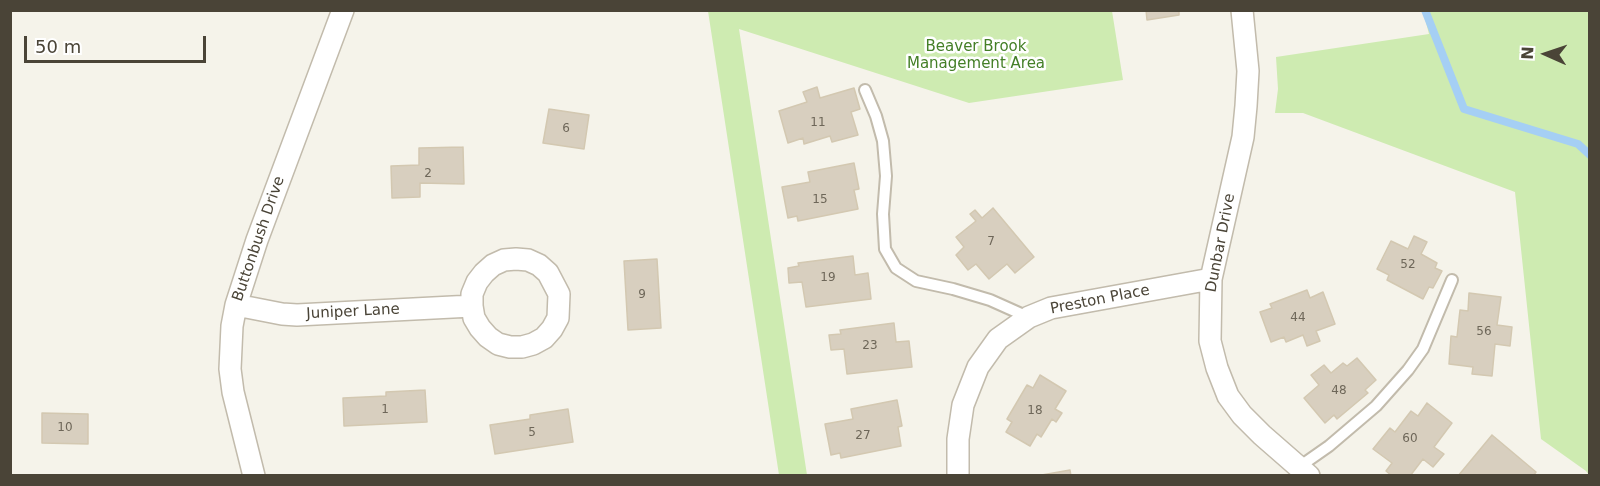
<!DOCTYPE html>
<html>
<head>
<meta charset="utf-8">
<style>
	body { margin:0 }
	#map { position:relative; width:1600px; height:486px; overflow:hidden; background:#f5f3ea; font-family:"DejaVu Sans",sans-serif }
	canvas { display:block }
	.frame { position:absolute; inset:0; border:12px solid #4a4437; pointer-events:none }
	.north { position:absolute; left:1516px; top:24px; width:60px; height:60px; -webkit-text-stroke:4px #fff; paint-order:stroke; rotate:273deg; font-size:16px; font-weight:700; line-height:24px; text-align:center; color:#4a4437 }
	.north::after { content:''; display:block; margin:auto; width:21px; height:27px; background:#4a4437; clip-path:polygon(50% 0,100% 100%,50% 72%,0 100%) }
	.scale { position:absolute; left:24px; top:36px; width:182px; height:27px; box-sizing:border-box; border:3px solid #4a4437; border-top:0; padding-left:8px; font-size:18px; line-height:21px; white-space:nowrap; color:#4a4437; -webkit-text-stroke:4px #fff; paint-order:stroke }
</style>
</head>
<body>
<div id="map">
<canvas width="1600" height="486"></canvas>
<div class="frame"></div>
<div class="north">N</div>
<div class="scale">50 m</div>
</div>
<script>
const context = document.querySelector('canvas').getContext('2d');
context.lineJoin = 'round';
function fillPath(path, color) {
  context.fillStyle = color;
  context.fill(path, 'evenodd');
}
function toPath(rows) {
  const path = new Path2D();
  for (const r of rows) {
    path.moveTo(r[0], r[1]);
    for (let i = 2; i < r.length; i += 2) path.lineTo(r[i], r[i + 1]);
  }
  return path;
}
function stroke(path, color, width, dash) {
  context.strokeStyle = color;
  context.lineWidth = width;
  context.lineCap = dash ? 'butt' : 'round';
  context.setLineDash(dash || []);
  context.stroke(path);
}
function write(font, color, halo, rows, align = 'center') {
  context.font = font + ' "DejaVu Sans",sans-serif';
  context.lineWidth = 5;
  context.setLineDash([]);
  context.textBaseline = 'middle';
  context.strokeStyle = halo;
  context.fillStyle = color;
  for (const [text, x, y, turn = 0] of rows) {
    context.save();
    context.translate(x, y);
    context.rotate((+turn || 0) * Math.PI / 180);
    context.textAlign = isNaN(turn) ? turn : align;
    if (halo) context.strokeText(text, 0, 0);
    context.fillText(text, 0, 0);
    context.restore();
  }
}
const green = toPath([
	[708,11,1112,11,1123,80,969,103,739,29,807,475,779,475],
	[1423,11,1589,11,1589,475,1586,471,1541,439,1515,192,1303,113,1275,113,1278,89,1276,57,1429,34]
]);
const stream = toPath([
	[1425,10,1464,109,1578,144,1590,155]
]);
const building = toPath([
	[1146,10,1179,10,1179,15,1147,20,1146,10],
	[817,87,820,98,854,88,860,109,851,112,858,135,832,142,830,136,804,144,803,138,788,143,779,111,807,102,803,92,817,87],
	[549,109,589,115,584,149,543,143,549,109],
	[463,147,464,184,420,183,420,197,392,198,391,166,419,165,419,148,463,147],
	[854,163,859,189,854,190,858,209,798,221,797,216,788,218,782,187,810,182,808,172,854,163],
	[993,208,1034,257,1015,273,1007,264,989,279,976,264,968,270,956,255,964,247,956,237,976,221,970,214,975,210,982,218,993,208],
	[1414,236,1427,242,1421,254,1437,263,1435,268,1442,271,1433,288,1429,287,1423,299,1387,280,1389,275,1377,269,1391,241,1408,249,1414,236],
	[853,256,855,275,868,273,871,299,806,307,802,282,789,283,788,268,799,266,798,263,853,256],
	[657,259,661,328,628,330,624,261,657,259],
	[1307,290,1310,298,1323,292,1335,324,1316,331,1320,341,1307,346,1303,335,1286,342,1284,337,1271,342,1260,312,1272,308,1270,304,1307,290],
	[1469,293,1501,297,1497,325,1512,327,1510,346,1495,344,1492,376,1472,374,1473,367,1449,364,1451,336,1457,337,1460,310,1468,311,1469,293],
	[894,323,896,342,909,341,912,367,847,374,844,349,831,350,829,335,841,334,840,330,894,323],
	[1357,358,1376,380,1365,390,1368,393,1337,419,1334,415,1325,423,1304,398,1319,385,1311,375,1324,365,1331,373,1343,363,1347,366,1357,358],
	[1040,375,1066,391,1055,409,1062,413,1056,422,1052,419,1041,437,1037,434,1030,446,1006,432,1012,422,1007,419,1027,385,1033,388,1040,375],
	[425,390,427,422,344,426,343,398,386,396,386,392,425,390],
	[897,400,902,426,898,427,901,446,841,458,840,453,831,455,825,424,853,419,851,409,897,400],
	[1427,403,1452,423,1434,447,1444,454,1433,467,1423,459,1410,476,1392,476,1386,471,1392,463,1373,449,1390,428,1395,432,1411,411,1418,416,1427,403],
	[568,409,573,442,495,454,490,425,530,419,530,415,568,409],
	[42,413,88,414,88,444,42,443,42,413],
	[1492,435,1536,472,1533,476,1458,476,1492,435],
	[1070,470,1071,476,1036,476,1070,470]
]);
const lane = toPath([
	[865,90,876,116,883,141,886,176,883,214,885,249,896,268,916,281,953,289,990,300,1028,317],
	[1299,467,1329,446,1376,406,1408,370,1423,349,1452,280]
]);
const street = toPath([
	[1242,10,1248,71,1246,106,1243,137,1211,279,1210,341,1217,368,1228,396,1242,415,1262,435,1309,476],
	[236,305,282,314,297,315,472,306,474,318,480,328,488,337,498,344,510,347,522,347,533,344,544,338,552,329,558,318,559,294,548,273,539,265,528,260,516,259,504,260,493,265,484,273,477,282,472,294,472,306],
	[254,476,233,392,230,369,232,326,236,305,257,240,343,10],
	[958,476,958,439,963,405,978,367,998,339,1029,317,1051,308,1211,279]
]);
const numberNames = [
	["11",818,123],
	["6",566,129],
	["2",428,174],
	["15",820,200],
	["7",991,242],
	["52",1408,265],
	["19",828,278],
	["9",642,295],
	["44",1298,318],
	["56",1484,332],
	["23",870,346],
	["48",1339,391],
	["1",385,410],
	["18",1035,411],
	["10",65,428],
	["5",532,433],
	["27",863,436],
	["60",1410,439]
];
const parkNames = [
	["Beaver Brook",976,47],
	["Management Area",976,64]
];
const streetNames = [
	["Buttonbush Drive",259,239,-71],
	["Dunbar Drive",1221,243,-79],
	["Preston Place",1100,300,-11],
	["Juniper Lane",353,312,-3]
];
fillPath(green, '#ceebb1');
stroke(stream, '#a5cff4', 8);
fillPath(building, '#d8cfbf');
stroke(building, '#d3c8b1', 1.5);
stroke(lane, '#c2bbac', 14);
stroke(street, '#c2bbac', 24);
stroke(lane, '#fff', 10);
stroke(street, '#fff', 21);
write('12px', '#6e6759', null, numberNames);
write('15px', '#447f27', '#fff', parkNames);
write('15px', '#4a4437', '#fff', streetNames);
</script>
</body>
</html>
